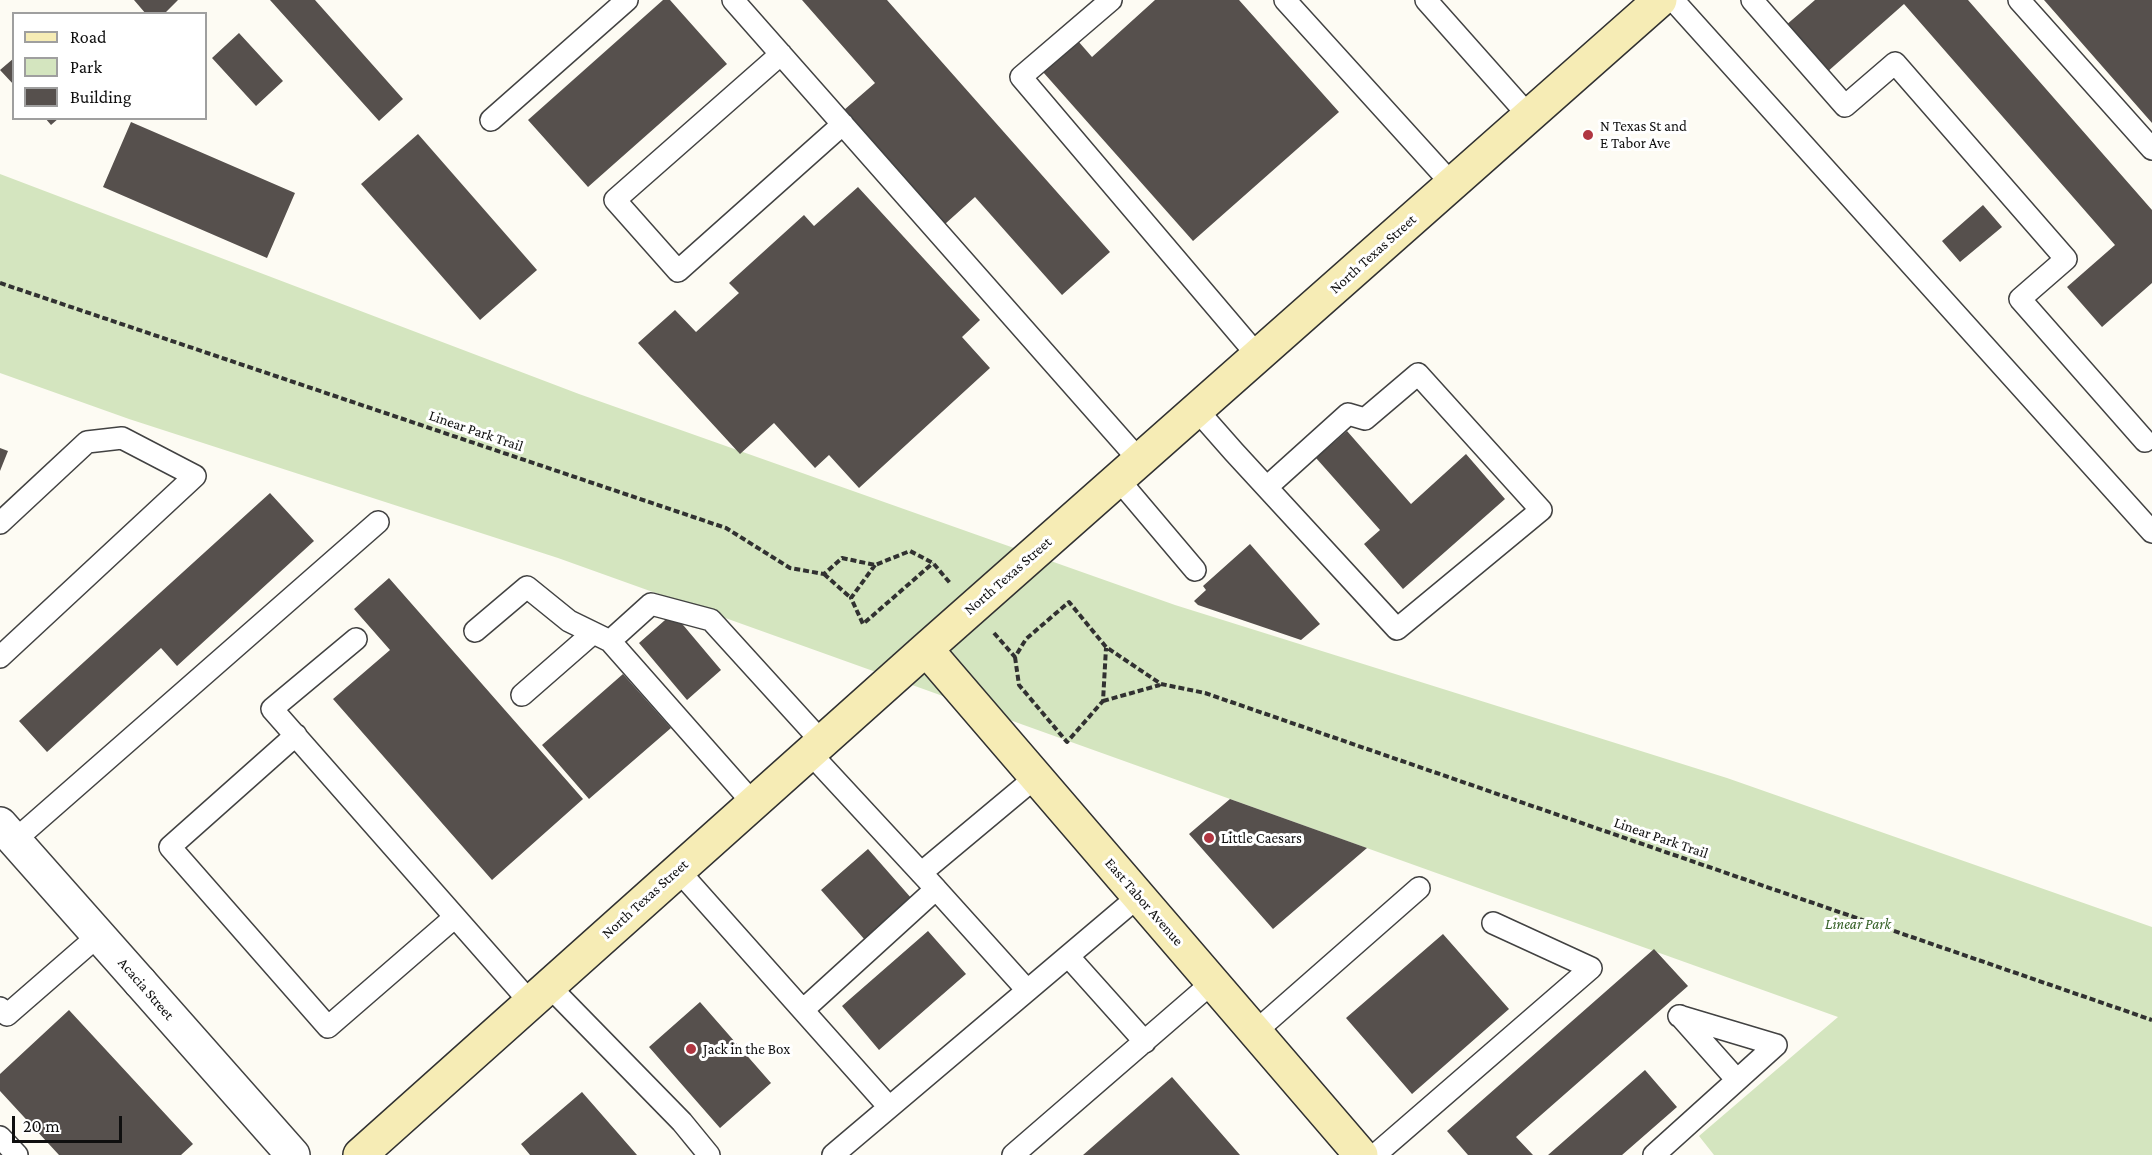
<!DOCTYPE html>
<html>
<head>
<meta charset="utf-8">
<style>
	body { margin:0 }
	#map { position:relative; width:2152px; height:1155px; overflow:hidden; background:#fdfbf3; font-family:"Crimson Pro",serif }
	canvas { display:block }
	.legend { position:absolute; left:12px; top:12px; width:195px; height:108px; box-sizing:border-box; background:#fff; border:2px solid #9f9f9f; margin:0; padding:8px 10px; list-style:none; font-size:18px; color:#0f0f0f }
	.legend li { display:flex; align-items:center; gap:12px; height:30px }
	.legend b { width:30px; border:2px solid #9f9f9f }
	.scale { position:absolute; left:12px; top:1116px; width:110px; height:27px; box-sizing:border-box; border:3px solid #0f0f0f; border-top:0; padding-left:8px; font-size:18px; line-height:21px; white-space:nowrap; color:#0f0f0f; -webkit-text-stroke:4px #fff; paint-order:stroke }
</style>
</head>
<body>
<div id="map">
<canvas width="2152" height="1155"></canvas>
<ul class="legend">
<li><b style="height:8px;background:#f6ecb5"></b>Road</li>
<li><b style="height:16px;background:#d4e5bf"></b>Park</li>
<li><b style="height:16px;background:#56504d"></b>Building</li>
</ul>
<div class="scale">20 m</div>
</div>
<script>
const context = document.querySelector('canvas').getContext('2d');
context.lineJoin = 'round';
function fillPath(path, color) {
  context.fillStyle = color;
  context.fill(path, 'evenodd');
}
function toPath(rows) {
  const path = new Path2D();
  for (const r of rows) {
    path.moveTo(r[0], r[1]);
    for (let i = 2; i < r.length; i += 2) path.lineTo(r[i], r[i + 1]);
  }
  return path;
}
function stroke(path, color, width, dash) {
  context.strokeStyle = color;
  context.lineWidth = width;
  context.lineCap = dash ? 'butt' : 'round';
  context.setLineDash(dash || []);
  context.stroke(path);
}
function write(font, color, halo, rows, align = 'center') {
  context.font = font + ' "Crimson Pro",serif';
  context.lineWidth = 6;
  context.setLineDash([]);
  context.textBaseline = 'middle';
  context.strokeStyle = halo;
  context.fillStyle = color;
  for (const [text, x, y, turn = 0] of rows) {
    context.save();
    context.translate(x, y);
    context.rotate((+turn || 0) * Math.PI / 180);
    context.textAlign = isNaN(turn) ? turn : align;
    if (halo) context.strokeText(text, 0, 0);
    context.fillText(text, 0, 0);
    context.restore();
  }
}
const green = toPath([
	[0,174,579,394,1175,605,1727,778,2152,927,2152,1155,1714,1155,1699,1136,1838,1017,558,558,129,419,0,373]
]);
const building = toPath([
	[134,0,178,0,164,14,146,14],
	[270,0,315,0,403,99,379,121],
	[663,0,670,0,727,64,588,187,528,120],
	[802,0,887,0,1110,252,1062,295,975,197,945,224,844,110,875,83],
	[1155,0,1239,0,1339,112,1193,241,1043,72,1078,41,1092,57],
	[1815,0,1968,0,2152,210,2152,283,2102,327,2067,287,2115,245,1904,4,1826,73,1785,26],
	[2044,0,2152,0,2152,123],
	[239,33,283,81,256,106,212,58],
	[14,58,14,85,0,70],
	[45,118,59,118,51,125],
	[131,122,295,193,267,258,103,187],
	[418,134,537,270,480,320,361,184],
	[858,187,980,320,962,337,990,368,859,488,829,455,815,468,774,423,740,454,638,343,675,310,696,332,739,293,729,283,804,215,814,226],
	[1983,205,2002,227,1960,262,1942,241],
	[1347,431,1411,504,1466,454,1505,499,1403,589,1364,544,1380,530,1316,458],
	[0,448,8,451,0,471],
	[270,493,314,541,177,666,161,648,47,752,19,721],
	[1250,544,1320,624,1301,640,1198,605,1194,601,1206,590,1203,586],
	[389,578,583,799,492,880,333,699,390,650,354,609],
	[673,613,721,670,687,700,639,643],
	[623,674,671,728,589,799,542,745],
	[1230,799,1367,848,1273,929,1189,834],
	[868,849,912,899,865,940,821,890],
	[928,931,966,974,879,1050,842,1006],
	[1443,934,1509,1009,1412,1094,1346,1018],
	[1654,949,1688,986,1516,1137,1533,1155,1468,1155,1447,1131],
	[700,1002,771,1083,720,1128,649,1047],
	[69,1010,193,1144,181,1155,59,1155,0,1091,0,1074],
	[1645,1070,1677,1107,1622,1155,1548,1155],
	[1172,1077,1240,1155,1083,1155],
	[582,1092,637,1155,530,1155,521,1144]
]);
const path = toPath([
	[0,283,726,528,790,568,824,574,842,558,875,565,910,551,933,563,950,583],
	[875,565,851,598,863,624,933,563],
	[824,574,851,598],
	[994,633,1015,657,1026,639,1069,602,1106,647,1161,684,1205,693,2152,1020],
	[1015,657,1019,685,1067,742,1103,701,1106,648],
	[1103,701,1160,685]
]);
const service = toPath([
	[733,0,1140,461],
	[1111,0,1021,77,1258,356],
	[1285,0,1452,184],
	[1426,0,1529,116],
	[1673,0,2152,532],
	[1752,0,1845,106,1895,63,2066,259,2020,299,2145,441],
	[2019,0,2152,149],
	[781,54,615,200,678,271,843,124],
	[491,120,627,0],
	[1197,410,1234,452,1397,629,1541,510,1418,374,1365,419,1348,414,1267,487],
	[1118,479,1195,570],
	[0,523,87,442,122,438,195,476,0,657],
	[475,631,527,587,569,621,610,641],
	[356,639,272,709,530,1002],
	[522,695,593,633],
	[296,735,170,847,328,1027,455,917],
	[753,803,610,641,651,604,711,620,822,742],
	[15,840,378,522],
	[678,870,889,1107],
	[921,873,1036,777],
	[936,889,1027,990],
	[1068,956,1145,1042],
	[549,986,682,1122,709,1155],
	[0,1008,7,1015,99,935],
	[803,1010,936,889,810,753],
	[1679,1016,1776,1045],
	[1680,1016,1737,1080],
	[1255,1032,1419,888],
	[0,1137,17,1155],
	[833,1155,1139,896],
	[1013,1155,1213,982],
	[1375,1155,1591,968,1493,923],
	[1654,1155,1776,1045]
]);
const minor = toPath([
	[140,982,293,1155]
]);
const tertiary = toPath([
	[0,824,140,982]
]);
const secondary = toPath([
	[926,649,1361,1155],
	[360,1155,926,649,1660,0]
]);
const markers = [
	[1588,135,6,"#b03641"],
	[1209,838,6,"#b03641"],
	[691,1049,6,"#b03641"]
];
const poiNames = [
	["N Texas St and",1600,126],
	["E Tabor Ave",1600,143],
	["Little Caesars",1221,838],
	["Jack in the Box",703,1049]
];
const streetNames = [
	["North Texas Street",1373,254,-42],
	["Linear Park Trail",476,431,19],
	["North Texas Street",1008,576,-41],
	["Linear Park Trail",1661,838,19],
	["North Texas Street",645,899,-42],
	["East Tabor Avenue",1144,902,49],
	["Acacia Street",146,989,49]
];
const parkNames = [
	["Linear Park",1858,924]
];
fillPath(green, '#d4e5bf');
fillPath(building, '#56504d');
stroke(service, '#424242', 24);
stroke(minor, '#424242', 36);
stroke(tertiary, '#424242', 36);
stroke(secondary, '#313131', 36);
stroke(path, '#313131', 4, [6, 3]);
stroke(service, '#fff', 21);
stroke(minor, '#fff', 33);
stroke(tertiary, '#fff', 33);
stroke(secondary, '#f6ecb5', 33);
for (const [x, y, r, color] of markers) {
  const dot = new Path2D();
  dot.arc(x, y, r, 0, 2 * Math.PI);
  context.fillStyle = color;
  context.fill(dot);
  stroke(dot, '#fff', 2);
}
write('15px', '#0f0f0f', '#fff', poiNames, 'left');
write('15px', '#0f0f0f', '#fff', streetNames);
write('italic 15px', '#356026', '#fff', parkNames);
</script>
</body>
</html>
